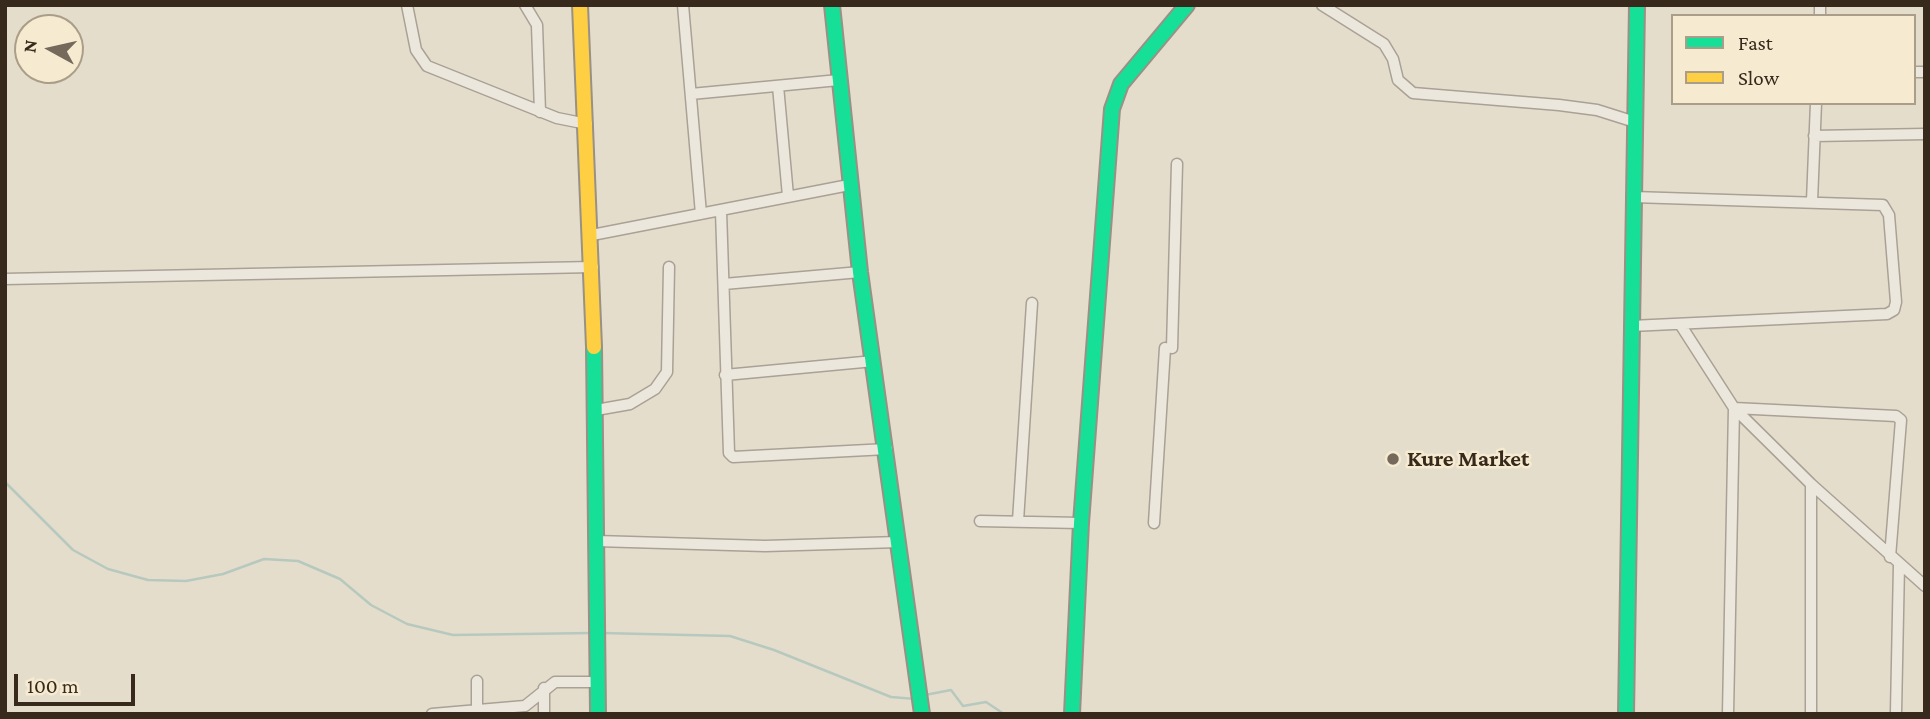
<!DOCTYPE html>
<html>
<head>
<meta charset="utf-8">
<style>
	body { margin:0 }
	#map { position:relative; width:1930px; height:719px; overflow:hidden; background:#e4ddcc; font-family:"Crimson Pro",serif }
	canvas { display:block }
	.frame { position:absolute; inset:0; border:7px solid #372a1d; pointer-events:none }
	.legend { position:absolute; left:1671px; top:14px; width:245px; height:91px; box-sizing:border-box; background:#f6ebd0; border:2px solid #aa9e88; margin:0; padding:9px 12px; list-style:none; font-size:21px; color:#372a1d }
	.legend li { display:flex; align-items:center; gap:14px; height:35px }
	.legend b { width:35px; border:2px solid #aa9e88 }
	.north { position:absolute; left:14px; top:14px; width:70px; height:70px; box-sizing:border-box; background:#f6ebd0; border:2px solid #aa9e88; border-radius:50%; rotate:278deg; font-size:19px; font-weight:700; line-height:28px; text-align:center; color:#372a1d }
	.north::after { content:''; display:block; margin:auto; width:24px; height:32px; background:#74695a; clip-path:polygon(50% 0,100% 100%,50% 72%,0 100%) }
	.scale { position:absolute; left:14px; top:674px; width:121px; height:32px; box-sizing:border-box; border:4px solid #372a1d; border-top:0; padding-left:9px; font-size:21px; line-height:24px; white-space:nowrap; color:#372a1d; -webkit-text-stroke:5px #f6ebd0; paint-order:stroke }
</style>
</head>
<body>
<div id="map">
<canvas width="1930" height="719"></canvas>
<div class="frame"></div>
<ul class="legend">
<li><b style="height:9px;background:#16e098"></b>Fast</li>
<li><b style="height:9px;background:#ffcf43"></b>Slow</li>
</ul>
<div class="north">N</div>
<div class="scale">100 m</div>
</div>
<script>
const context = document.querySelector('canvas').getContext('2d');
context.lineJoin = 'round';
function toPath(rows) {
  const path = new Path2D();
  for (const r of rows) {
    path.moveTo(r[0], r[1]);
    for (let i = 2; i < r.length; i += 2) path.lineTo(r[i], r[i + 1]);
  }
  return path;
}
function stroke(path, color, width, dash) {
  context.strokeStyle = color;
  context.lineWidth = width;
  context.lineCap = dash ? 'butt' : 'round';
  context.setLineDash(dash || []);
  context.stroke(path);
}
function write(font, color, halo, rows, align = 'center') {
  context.font = font + ' "Crimson Pro",serif';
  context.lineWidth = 5;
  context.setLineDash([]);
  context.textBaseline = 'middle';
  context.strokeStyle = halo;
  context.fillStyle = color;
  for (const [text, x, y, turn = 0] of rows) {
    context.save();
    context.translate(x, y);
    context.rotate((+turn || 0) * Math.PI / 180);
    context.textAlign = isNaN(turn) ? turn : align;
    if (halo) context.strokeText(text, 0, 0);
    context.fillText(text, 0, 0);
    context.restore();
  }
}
const stream = toPath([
	[5,482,73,550,108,569,148,580,186,581,223,574,264,559,298,561,340,579,371,605,407,624,453,635,592,633],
	[602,633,730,636,774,650,891,697,916,699],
	[925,695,951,690,963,706,986,702,1004,714]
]);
const street = toPath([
	[407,5,416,50,427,66,557,118,587,124],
	[525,5,537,25,540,112],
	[683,5,701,214],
	[1322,5,1384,44,1393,59,1398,80,1413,93,1559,105,1597,110,1635,122],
	[1820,16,1820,5],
	[1914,72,1925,72],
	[778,86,788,196],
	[691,94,839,80],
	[1814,136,1925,134],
	[1812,201,1816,103],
	[721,211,729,453,733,457,887,449],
	[592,235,849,185],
	[5,279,593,267],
	[724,284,860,272],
	[1680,324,1734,408,1811,484,1925,586],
	[1631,326,1887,314,1894,310,1896,302,1889,215,1883,205,1633,197],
	[1172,348,1177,164],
	[725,375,874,361],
	[596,410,630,404,655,389,667,372,669,267],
	[1811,484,1811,714],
	[980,521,1081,523],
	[1018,521,1032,303],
	[1154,523,1165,348],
	[596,541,765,546,899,542],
	[477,681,477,714],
	[1896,712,1899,565],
	[432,714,525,706,555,682,598,682],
	[544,714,544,688],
	[1728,714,1734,408,1896,416,1901,420,1890,557]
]);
const fast = toPath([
	[832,5,860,272,922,714],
	[594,347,598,714],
	[1072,714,1081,523,1112,109,1121,84,1187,5],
	[1626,714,1637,5]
]);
const slow = toPath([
	[580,5,594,347]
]);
const markers = [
	[1393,459,7,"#74695a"]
];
const poiNames = [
	["Kure Market",1407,459]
];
stroke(stream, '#b7c9be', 2.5);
stroke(street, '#a9a195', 13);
stroke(fast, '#999184', 18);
stroke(slow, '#999184', 18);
stroke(street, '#ece7dd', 10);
stroke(fast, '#16e098', 14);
stroke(slow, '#ffcf43', 14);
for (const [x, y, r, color] of markers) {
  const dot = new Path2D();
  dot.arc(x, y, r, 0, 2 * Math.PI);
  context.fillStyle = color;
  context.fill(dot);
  stroke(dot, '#f6ebd0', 2.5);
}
write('bold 23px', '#372a1d', '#f6ebd0', poiNames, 'left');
</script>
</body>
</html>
